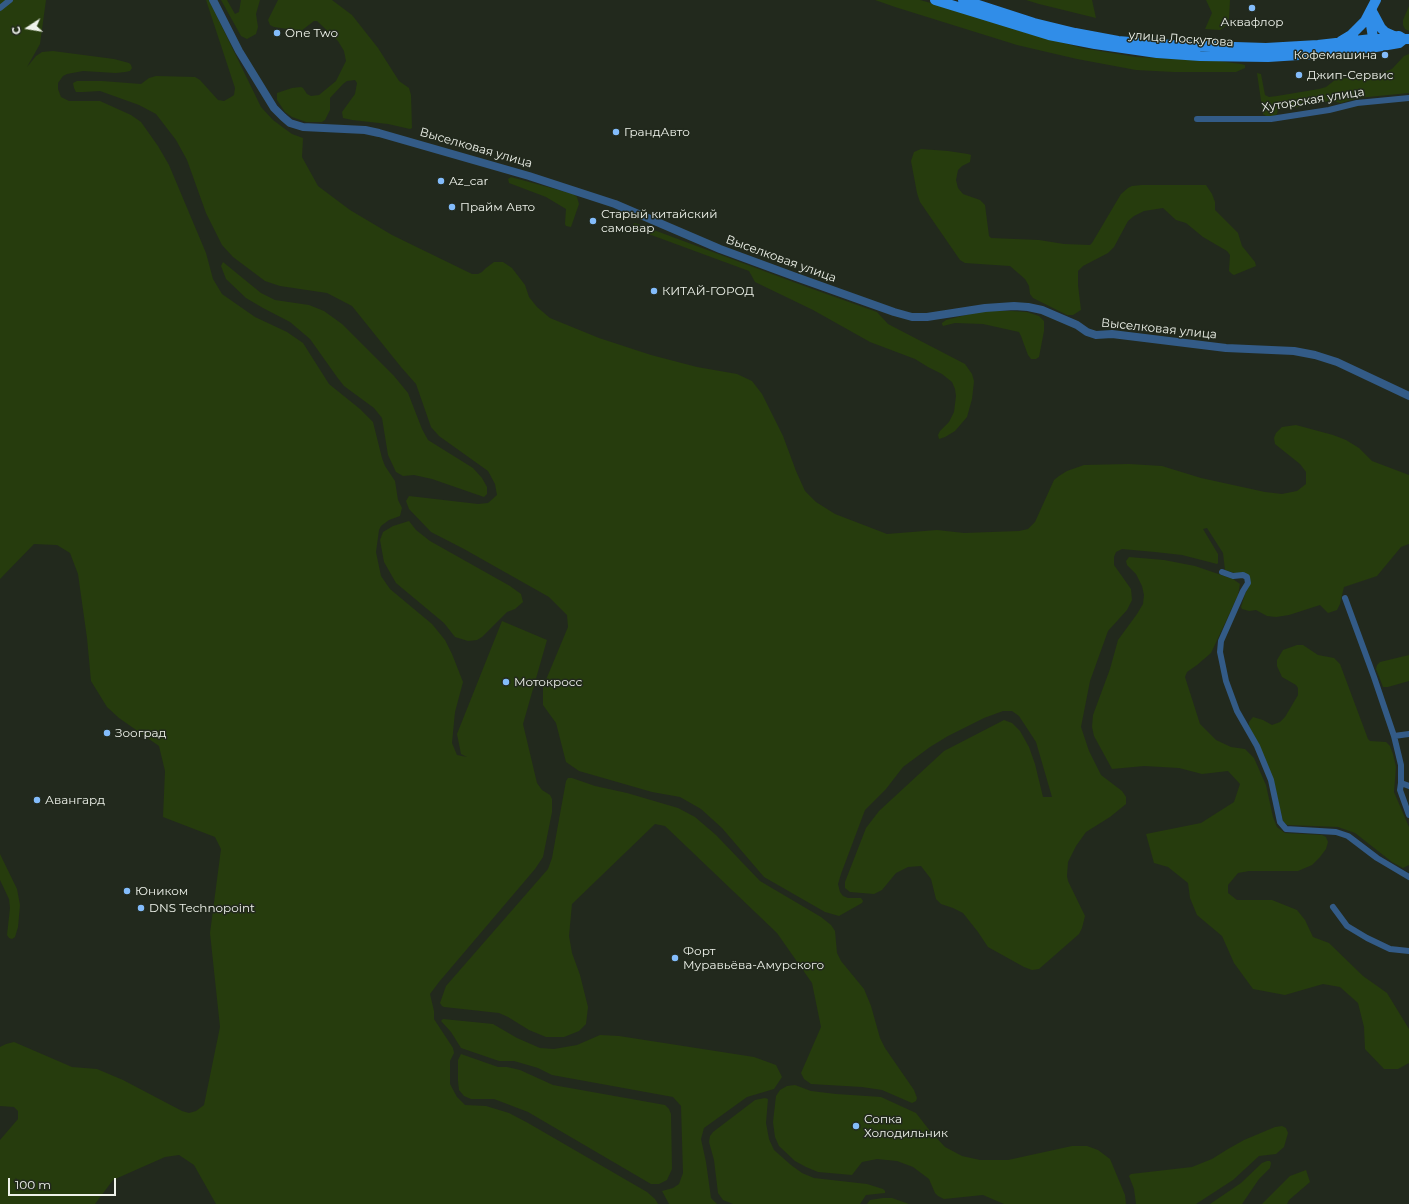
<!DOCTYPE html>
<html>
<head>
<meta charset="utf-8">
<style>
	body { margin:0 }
	#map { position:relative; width:1409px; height:1204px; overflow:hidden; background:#22291d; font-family:Montserrat,sans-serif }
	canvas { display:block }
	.north { position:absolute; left:8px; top:8px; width:40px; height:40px; -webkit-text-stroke:3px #22291d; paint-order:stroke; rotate:258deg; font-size:11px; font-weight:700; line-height:16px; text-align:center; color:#eef2ea }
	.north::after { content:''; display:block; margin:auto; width:14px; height:18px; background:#eef2ea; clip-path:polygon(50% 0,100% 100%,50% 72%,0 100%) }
	.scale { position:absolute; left:8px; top:1178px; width:108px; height:18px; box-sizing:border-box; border:2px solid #eef2ea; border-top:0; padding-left:5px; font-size:12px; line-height:14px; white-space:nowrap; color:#eef2ea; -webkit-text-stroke:3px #22291d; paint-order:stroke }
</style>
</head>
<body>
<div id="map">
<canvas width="1409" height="1204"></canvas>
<div class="north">С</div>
<div class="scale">100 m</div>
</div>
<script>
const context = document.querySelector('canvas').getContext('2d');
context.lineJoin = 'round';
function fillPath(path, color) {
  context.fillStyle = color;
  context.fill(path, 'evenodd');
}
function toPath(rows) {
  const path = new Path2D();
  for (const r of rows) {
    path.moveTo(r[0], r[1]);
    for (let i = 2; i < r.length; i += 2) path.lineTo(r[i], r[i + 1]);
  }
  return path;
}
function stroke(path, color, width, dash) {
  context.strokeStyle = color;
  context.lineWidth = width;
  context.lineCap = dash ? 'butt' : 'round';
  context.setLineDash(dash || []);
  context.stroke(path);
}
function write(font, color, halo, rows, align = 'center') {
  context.font = font + ' Montserrat,sans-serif';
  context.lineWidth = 3;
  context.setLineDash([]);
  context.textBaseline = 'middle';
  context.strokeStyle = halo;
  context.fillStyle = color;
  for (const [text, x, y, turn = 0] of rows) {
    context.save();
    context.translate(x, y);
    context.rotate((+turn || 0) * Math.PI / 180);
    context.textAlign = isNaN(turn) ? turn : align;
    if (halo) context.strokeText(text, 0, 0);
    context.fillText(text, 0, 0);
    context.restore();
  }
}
const green = toPath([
	[0,0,46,0,40,44,27,67,36,56,42,52,53,51,114,59,129,63,131,65,132,68,130,71,125,72,116,73,83,71,67,74,63,76,58,83,58,89,61,97,69,101,100,101,131,115,141,122,158,146,169,165,206,253,213,279,222,294,255,317,287,332,303,343,329,384,360,409,373,422,382,458,385,466,395,481,398,500,402,508,400,516,389,520,381,526,379,530,376,552,381,576,390,589,432,624,445,640,452,654,463,682,455,712,452,743,457,755,467,757,461,754,457,734,502,621,547,640,523,724,537,783,542,790,550,795,552,799,552,812,543,857,535,869,439,982,430,994,434,1011,434,1019,453,1048,454,1053,450,1061,450,1084,457,1097,465,1105,486,1106,509,1113,528,1123,647,1192,655,1199,658,1204,216,1204,194,1165,179,1155,165,1157,113,1180,95,1204,0,1204,0,1140,18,1119,18,1111,14,1107,0,1106,0,1047,6,1044,14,1042,72,1067,97,1069,123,1080,182,1111,189,1113,196,1111,204,1105,220,1027,210,933,221,849,215,837,163,817,165,771,159,746,119,718,107,707,91,681,87,638,78,574,70,553,57,545,34,544,0,579],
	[206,0,209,0,261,107,273,120,292,134,303,138,302,157,318,186,350,210,392,235,472,274,478,274,482,272,486,268,494,262,503,262,512,268,525,285,529,297,537,307,550,318,599,338,651,355,697,367,737,374,752,381,762,394,783,436,796,471,805,491,816,502,835,514,887,534,937,530,964,533,1019,531,1028,529,1035,522,1054,480,1059,476,1067,471,1084,465,1129,464,1162,466,1201,478,1265,492,1282,494,1297,491,1306,484,1306,472,1300,464,1275,444,1274,438,1276,433,1282,427,1296,425,1333,435,1346,440,1359,448,1372,461,1409,475,1409,544,1401,547,1377,576,1344,587,1340,604,1337,610,1328,613,1320,605,1289,615,1276,617,1267,616,1256,610,1249,611,1242,609,1241,607,1245,594,1250,584,1250,578,1225,570,1223,553,1207,528,1203,529,1218,554,1218,563,1217,564,1182,555,1155,552,1122,549,1116,552,1114,557,1114,565,1131,589,1132,600,1127,610,1108,631,1090,681,1081,727,1089,751,1101,775,1122,791,1126,797,1126,804,1110,817,1086,832,1076,846,1068,862,1067,876,1068,881,1085,916,1082,928,1079,934,1039,969,1032,970,1024,967,988,947,978,932,963,913,953,908,941,904,936,899,931,879,921,866,908,867,896,873,882,890,874,894,850,892,845,888,845,882,866,828,879,811,944,751,1004,720,1012,723,1020,731,1029,747,1035,764,1043,797,1052,797,1036,742,1019,716,1012,711,1003,711,984,718,948,736,930,747,903,767,886,789,865,810,841,874,838,884,840,892,843,896,848,898,861,898,863,901,862,903,839,916,825,912,764,877,722,828,701,809,680,797,652,792,579,771,566,762,556,723,543,705,543,687,568,627,567,615,549,597,464,549,431,532,409,509,406,501,409,496,478,504,488,503,497,495,495,484,488,471,439,436,431,427,416,384,401,367,352,306,327,293,280,286,265,281,233,257,222,245,206,213,187,160,176,140,156,114,139,105,100,91,83,92,76,92,74,88,73,83,77,81,102,81,141,84,149,78,156,76,195,77,200,80,218,100,224,101,231,97,234,95,235,88],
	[221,0,227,0,235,14,239,12,241,0,260,0,256,14,258,27,256,34,247,39,241,36],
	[278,0,332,0,352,15,378,48,399,81,409,88,411,95,412,128,410,129,388,124,352,120,343,118,342,112,355,94,357,83,355,80,347,81,343,84,330,98,330,110,325,120,322,122,306,122,292,117,285,112,277,100,277,93,292,88,301,87,303,88,307,94,311,96,319,95,336,81,346,61,344,51,338,41,317,21,314,21,301,31,274,27,270,25,268,20],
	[875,0,920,0,974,15,1027,33,1082,48,1136,57,1219,61,1241,64,1245,65,1245,68,1236,72,1174,72,1136,70,1077,59,1017,45,895,7],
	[1026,0,1092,0,1096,18,1039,4],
	[1206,0,1230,0,1229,18,1227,25,1220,30,1205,29,1212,13],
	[1409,6,1409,31,1405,29,1403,25,1403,20],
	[1409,54,1409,93,1358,98,1341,103,1330,101,1293,108,1290,107,1286,104,1279,106,1277,114,1273,116,1266,116,1263,114,1257,73,1261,74,1265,95,1269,97,1277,96,1319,89,1326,87,1335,80,1340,79,1379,74,1392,69,1404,56],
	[921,149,948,151,968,154,971,155,970,162,962,166,958,170,956,180,958,188,963,194,980,200,985,205,989,236,991,238,1039,240,1064,244,1090,245,1092,243,1121,194,1128,188,1132,186,1142,185,1206,185,1212,194,1215,202,1215,210,1238,233,1242,246,1255,262,1256,266,1234,275,1232,274,1229,271,1230,255,1227,251,1203,237,1186,223,1176,220,1163,208,1144,211,1134,216,1128,221,1114,247,1108,253,1083,266,1078,271,1078,285,1081,310,1073,315,1067,315,1033,298,1030,294,1029,286,1025,279,1010,266,965,263,960,260,920,202,917,193,911,161,914,152],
	[511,177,573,194,577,197,579,204,571,227,566,226,565,224,566,209,546,197,509,183,508,179],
	[635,223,807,287,877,312,888,324,965,364,972,374,974,381,972,399,967,417,955,431,945,437,939,439,938,435,940,431,949,422,954,412,956,396,955,389,952,382,942,374,928,367,915,359,870,342,813,310,755,282,749,271,635,229,633,224],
	[223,262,261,293,275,300,309,305,324,311,342,324,394,376,408,393,422,429,428,440,473,468,482,478,487,487,487,494,484,497,432,479,414,475,403,476,396,472,388,455,382,418,374,408,344,386,337,377,310,339,290,322,263,308,246,298,226,279,221,266],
	[982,311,1012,311,1027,312,1039,316,1044,321,1044,331,1039,357,1036,359,1031,359,1028,355,1021,336,1019,332,983,324,955,323,943,326,942,324,942,323,946,320],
	[409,521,416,530,430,541,510,586,521,594,523,602,515,609,507,612,482,637,477,640,468,641,455,637,444,623,396,583,384,562,380,540,383,532,393,526],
	[1129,557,1164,560,1195,566,1233,579,1240,584,1238,595,1227,619,1211,653,1197,665,1187,672,1185,677,1200,724,1216,740,1231,747,1245,749,1254,758,1266,785,1273,817,1277,827,1285,833,1322,835,1326,837,1328,842,1326,849,1320,857,1312,865,1298,871,1249,871,1238,873,1228,885,1228,893,1237,900,1272,900,1297,910,1305,920,1313,937,1329,943,1363,976,1387,993,1409,1029,1409,1063,1398,1069,1384,1069,1365,1049,1364,1027,1358,1003,1340,987,1323,984,1285,995,1253,989,1234,963,1222,936,1197,915,1190,898,1188,883,1168,867,1154,863,1146,834,1201,823,1234,802,1240,784,1228,771,1202,774,1179,768,1144,766,1112,769,1094,736,1092,727,1093,715,1110,669,1118,640,1137,614,1143,604,1144,595,1142,586,1136,574,1127,565,1126,561],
	[1297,645,1303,645,1318,655,1334,658,1340,664,1368,739,1370,741,1386,742,1390,746,1393,754,1396,767,1394,792,1409,827,1409,865,1403,868,1392,862,1355,833,1338,827,1287,825,1283,821,1273,779,1249,726,1249,722,1253,717,1263,720,1272,725,1280,722,1285,717,1298,695,1298,688,1296,685,1282,677,1277,666,1277,660,1283,650],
	[1409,655,1409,681,1388,687,1383,687,1376,669,1377,665,1380,662],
	[568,778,572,778,595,786,627,793,678,808,695,817,716,835,760,881,821,917,831,925,835,931,837,953,841,961,864,989,871,1006,880,1038,885,1048,914,1090,917,1098,916,1101,912,1103,882,1090,862,1087,811,1084,804,1079,801,1073,821,1027,812,983,777,933,665,826,655,824,572,904,569,936,572,953,580,975,588,1007,586,1024,579,1031,564,1037,546,1037,529,1030,508,1017,499,1013,444,1007,442,1006,440,1003,446,986,548,869,552,858,566,781],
	[0,854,17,889,20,905,18,927,15,937,12,939,9,938,7,935,10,908,9,899,0,880],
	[443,1019,493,1024,517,1038,540,1048,554,1049,577,1045,600,1035,619,1036,754,1057,776,1065,782,1077,774,1089,747,1097,704,1128,701,1139,706,1162,711,1198,717,1204,669,1204,662,1191,673,1188,679,1184,683,1173,681,1106,673,1097,552,1075,538,1068,514,1061,499,1061,461,1048,451,1032,441,1021],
	[461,1054,498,1067,507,1067,520,1070,553,1085,665,1105,669,1109,671,1114,672,1169,667,1180,659,1184,651,1184,528,1112,494,1099,471,1099,464,1096,459,1090,458,1081,458,1060],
	[795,1085,811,1091,836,1094,881,1097,916,1113,930,1131,945,1147,962,1156,980,1160,1008,1160,1072,1146,1087,1146,1098,1150,1110,1159,1125,1195,1126,1204,1004,1204,983,1195,944,1199,938,1196,935,1193,929,1179,913,1167,897,1161,877,1159,862,1162,852,1175,818,1172,806,1167,795,1161,779,1146,775,1137,773,1122,776,1096,780,1090,787,1086],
	[765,1098,768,1099,766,1123,769,1139,774,1150,791,1165,802,1173,814,1178,867,1184,883,1189,885,1191,885,1193,866,1195,860,1204,733,1204,723,1200,718,1193,714,1160,709,1142,710,1136,713,1132,755,1100],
	[1282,1126,1286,1128,1288,1133,1284,1147,1276,1154,1259,1156,1233,1180,1196,1204,1136,1204,1134,1189,1129,1176,1131,1174,1192,1167,1212,1159,1228,1149,1244,1140,1275,1127],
	[1267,1161,1270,1161,1271,1163,1270,1168,1259,1179,1242,1204,1210,1204,1241,1183,1262,1163],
	[1306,1170,1310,1182,1289,1200,1287,1204,1262,1204,1290,1176],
	[883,1198,892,1198,909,1204,867,1204,870,1200]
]);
const minor = toPath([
	[0,8,10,0],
	[1197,119,1271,119,1329,110,1357,103,1409,98],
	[1222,572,1233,576,1243,575,1247,577,1248,583,1243,591,1221,641,1220,652,1226,681,1237,711,1257,746,1271,780,1280,822,1286,829,1336,832,1348,836,1377,858,1409,877],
	[1345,598,1374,677,1394,736,1401,765,1401,783,1409,786],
	[1394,736,1409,734],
	[1401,783,1400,790,1409,815],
	[1333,907,1347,926,1367,938,1390,949,1409,951]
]);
const tertiary = toPath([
	[213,0,239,51,274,108,283,117,290,123,303,127,365,130,379,133,529,176,615,204,720,249,796,277,894,312,912,317,927,317,985,308,1014,306,1028,307,1042,310,1077,325,1087,332,1096,335,1112,334,1226,348,1294,351,1315,355,1337,362,1409,396]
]);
const primary = toPath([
	[935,0,1049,35,1095,44,1157,53,1200,56,1268,57,1315,54,1370,48,1399,43,1404,39],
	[963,0,1034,23,1075,33,1118,41,1142,43,1172,45,1266,48,1318,45,1399,36,1404,39,1409,39],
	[1372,10,1371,25,1374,44],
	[1373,13,1381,28,1385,32,1394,36],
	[1341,41,1351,35,1365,21,1376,0]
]);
const markers = [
	[1252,8,4,"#83bcfb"],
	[277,33,4,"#83bcfb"],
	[1385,55,4,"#83bcfb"],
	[1299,75,4,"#83bcfb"],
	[616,132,4,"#83bcfb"],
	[441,181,4,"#83bcfb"],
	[452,207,4,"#83bcfb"],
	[593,221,4,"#83bcfb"],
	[654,291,4,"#83bcfb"],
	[506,682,4,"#83bcfb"],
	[107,733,4,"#83bcfb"],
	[37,800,4,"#83bcfb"],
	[127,891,4,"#83bcfb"],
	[141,908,4,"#83bcfb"],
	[675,958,4,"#83bcfb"],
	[856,1126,4,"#83bcfb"]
];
const poiNames = [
	["Аквафлор",1252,22,"center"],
	["One Two",285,33],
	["Кофемашина",1377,55,"right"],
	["Джип-Сервис",1307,75],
	["ГрандАвто",624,132],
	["Az_car",449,181],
	["Прайм Авто",460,207],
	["Старый китайский",601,214],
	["самовар",601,228],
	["КИТАЙ-ГОРОД",662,291],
	["Мотокросс",514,682],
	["Зооград",115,733],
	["Авангард",45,800],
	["Юником",135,891],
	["DNS Technopoint",149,908],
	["Форт",683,951],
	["Муравьёва-Амурского",683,965],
	["Сопка",864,1119],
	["Холодильник",864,1133]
];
const streetNames = [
	["улица Лоскутова",1181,39,4],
	["Хуторская улица",1313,100,-9],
	["Выселковая улица",476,148,16],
	["Выселковая улица",781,259,20],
	["Выселковая улица",1159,329,6]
];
fillPath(green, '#263c0d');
stroke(minor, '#335b87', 6);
stroke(tertiary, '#335b87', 8);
stroke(primary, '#308de8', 10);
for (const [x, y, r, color] of markers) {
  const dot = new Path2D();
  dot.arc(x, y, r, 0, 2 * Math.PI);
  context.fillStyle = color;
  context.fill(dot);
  stroke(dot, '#22291d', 1.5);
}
write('12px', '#eef2ea', '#22291d', poiNames, 'left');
write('12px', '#eef2ea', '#22291d', streetNames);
</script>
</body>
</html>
